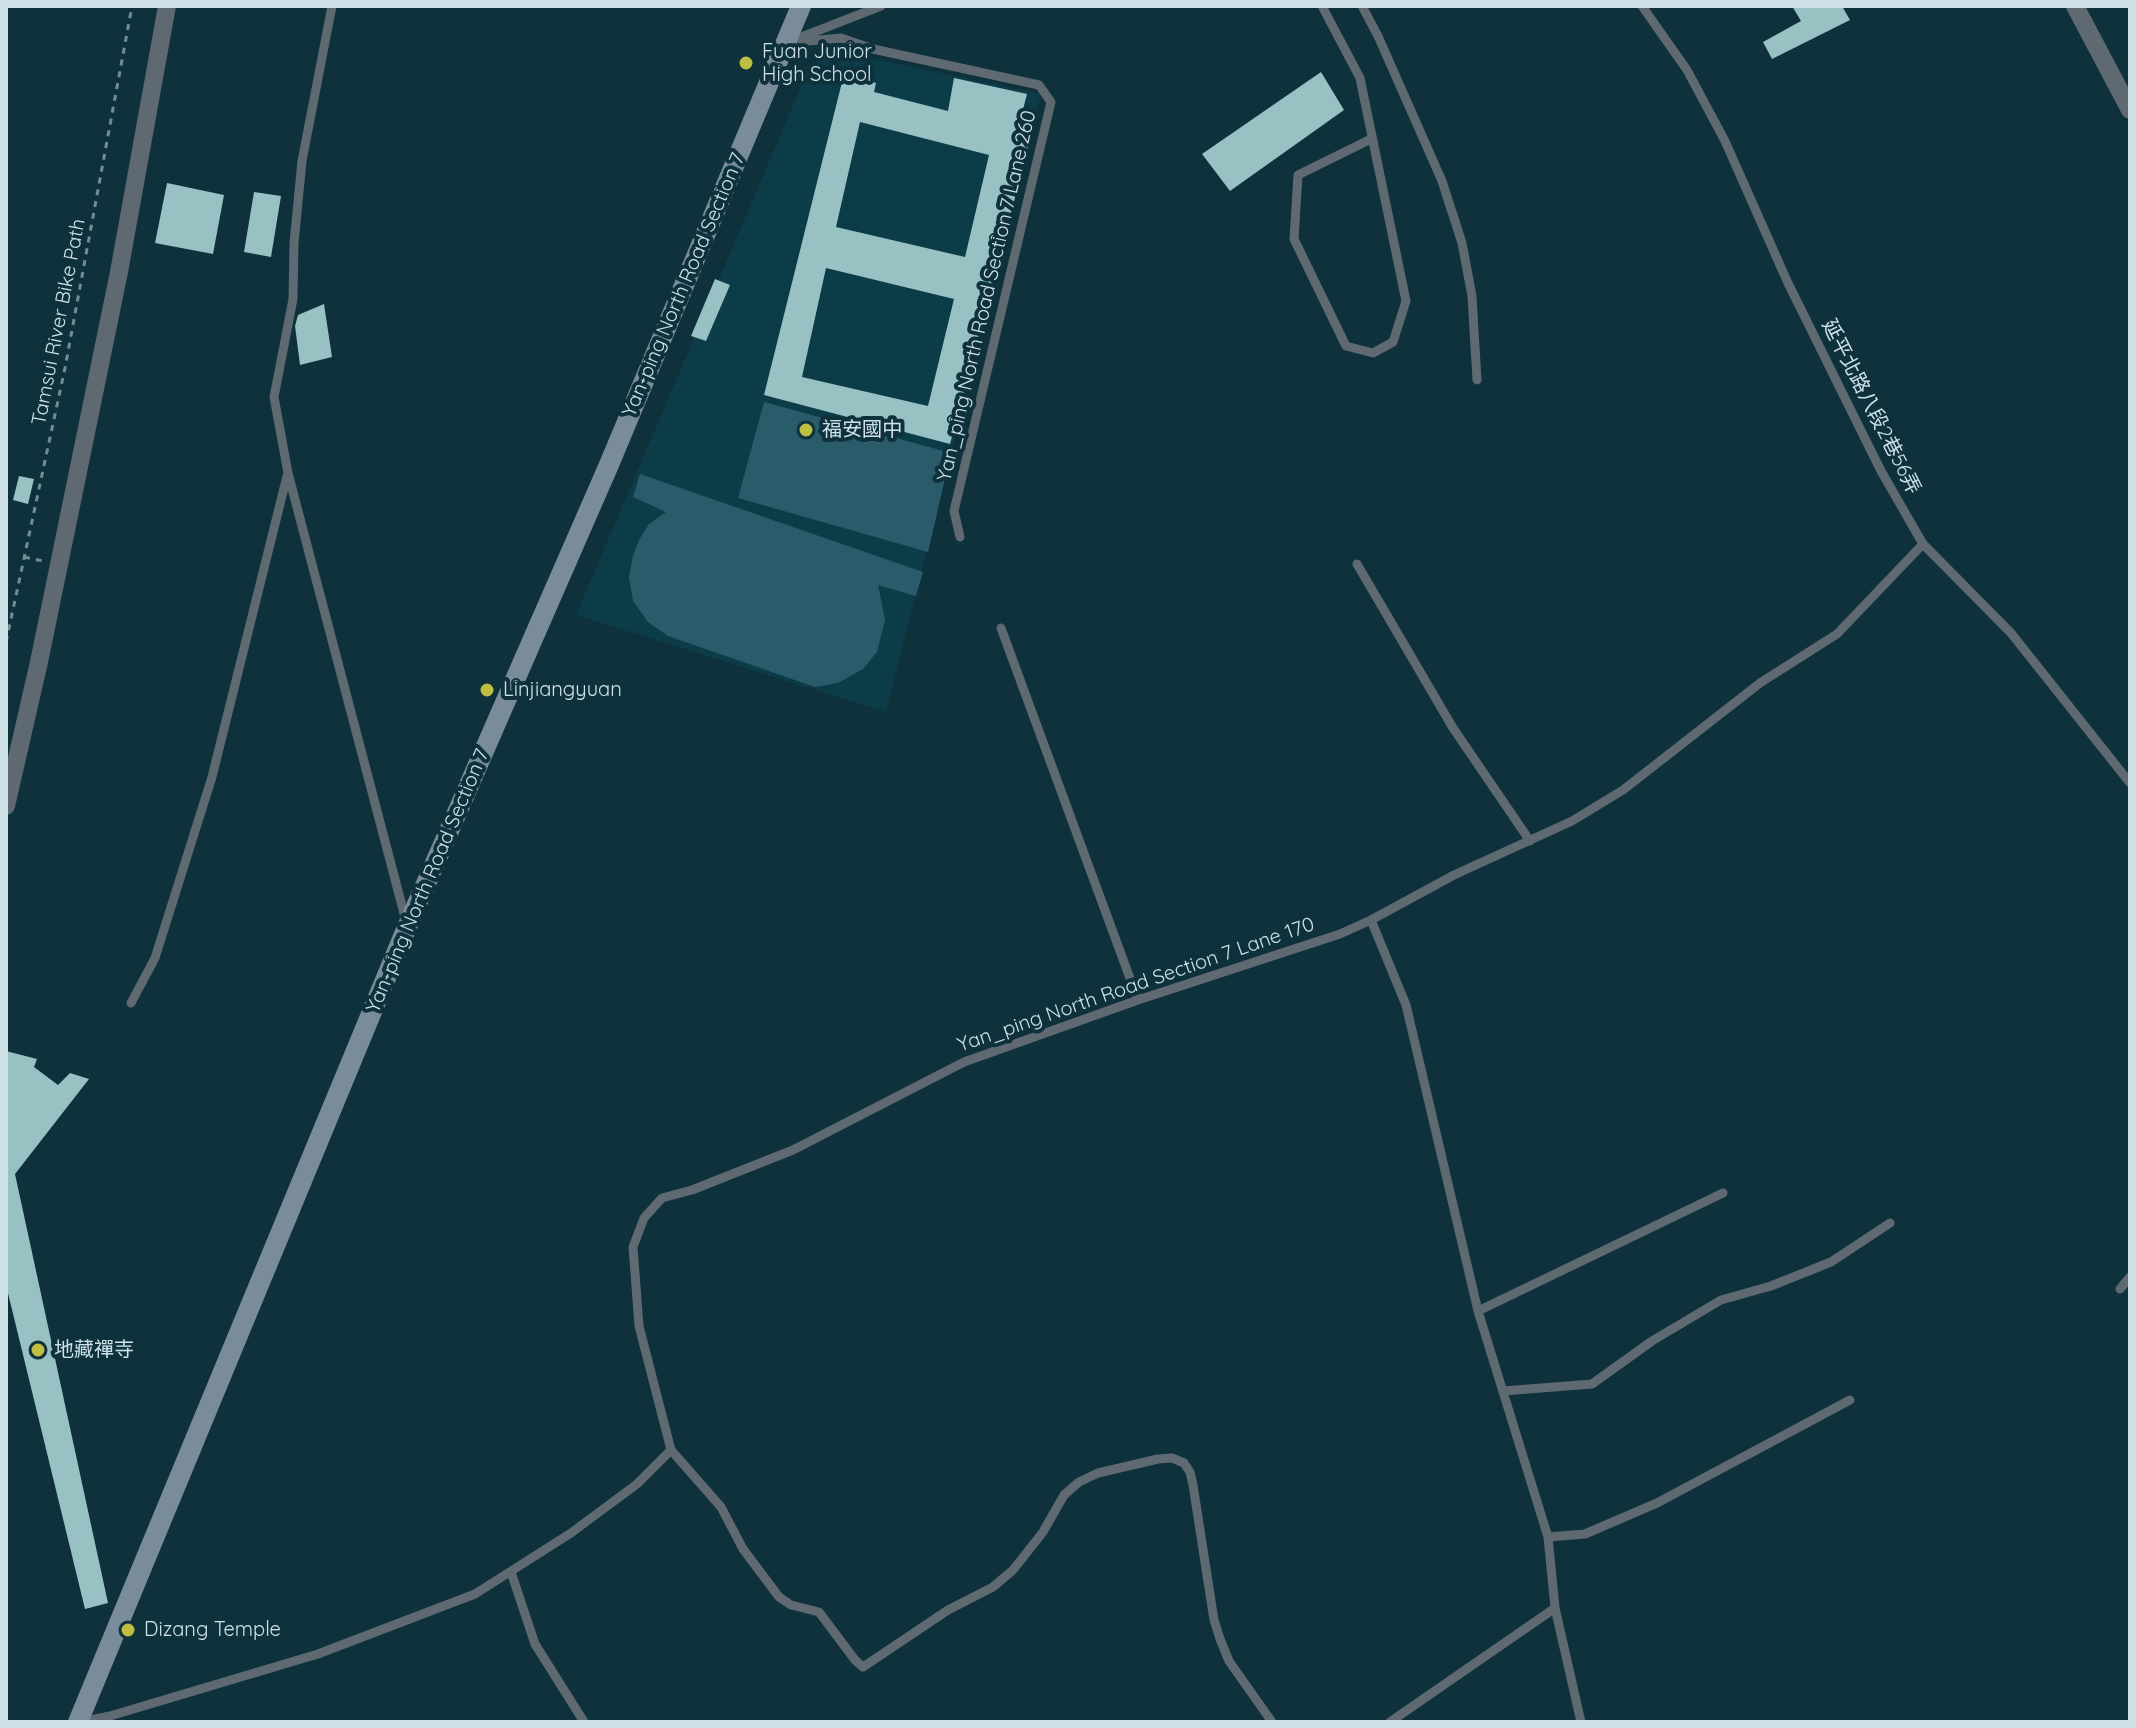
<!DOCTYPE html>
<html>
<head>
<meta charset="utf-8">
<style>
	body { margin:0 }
	#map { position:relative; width:2136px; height:1728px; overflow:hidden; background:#0e313c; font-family:Quicksand,sans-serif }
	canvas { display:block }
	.frame { position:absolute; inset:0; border:8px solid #cee1e7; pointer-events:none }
</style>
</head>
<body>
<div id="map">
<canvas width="2136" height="1728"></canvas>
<div class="frame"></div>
</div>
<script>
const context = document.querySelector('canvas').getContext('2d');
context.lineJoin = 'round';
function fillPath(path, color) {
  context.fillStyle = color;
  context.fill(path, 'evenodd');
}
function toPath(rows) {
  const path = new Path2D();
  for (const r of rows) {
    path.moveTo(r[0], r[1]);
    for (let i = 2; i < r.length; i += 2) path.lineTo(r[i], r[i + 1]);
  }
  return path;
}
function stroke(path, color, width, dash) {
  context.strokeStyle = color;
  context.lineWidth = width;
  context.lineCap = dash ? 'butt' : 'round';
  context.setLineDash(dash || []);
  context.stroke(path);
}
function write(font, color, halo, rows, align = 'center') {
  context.font = font + ' Quicksand,"Noto Sans TC",sans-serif';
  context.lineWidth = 8;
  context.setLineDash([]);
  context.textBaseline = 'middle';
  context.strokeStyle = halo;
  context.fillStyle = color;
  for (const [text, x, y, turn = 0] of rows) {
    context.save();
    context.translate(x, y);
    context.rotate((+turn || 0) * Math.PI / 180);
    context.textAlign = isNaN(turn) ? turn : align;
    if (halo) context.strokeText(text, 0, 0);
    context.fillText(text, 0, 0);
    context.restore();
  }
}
const built = toPath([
	[831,50,1041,94,886,712,576,615,809,68]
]);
const green = toPath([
	[764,402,951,453,928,552,738,498],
	[640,474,923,572,916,596,878,585,885,620,877,652,863,669,838,683,815,687,668,636,648,622,633,601,629,577,633,556,640,538,649,524,666,512,633,497]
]);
const building = toPath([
	[1792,6,1842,6,1850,20,1772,59,1763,42,1801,21],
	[1321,72,1344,110,1230,191,1202,154],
	[844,74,876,83,874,92,948,111,954,78,1027,94,1018,129,1032,133,950,444,764,395],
	[860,122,989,155,965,257,836,227],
	[826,268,954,299,928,406,802,377],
	[167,183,224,195,213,254,155,243],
	[254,192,281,196,271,257,244,252],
	[715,279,730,285,706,341,691,336],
	[324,304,332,357,300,365,295,326,298,315],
	[19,476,34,479,28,504,13,500],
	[6,1051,37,1059,34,1067,58,1085,70,1073,89,1079,15,1174,108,1603,85,1609,6,1285]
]);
const path = toPath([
	[24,557,43,561],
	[6,642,65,368,132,6]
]);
const lane = toPath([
	[332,6,302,161,294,243,293,299,274,397,288,473,406,921],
	[1322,6,1360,78,1406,301,1393,342,1373,353,1346,346,1294,239,1298,175,1371,139],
	[1362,6,1378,36,1442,181,1462,243,1472,296,1477,380],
	[1642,6,1687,70,1725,141,1787,281,1881,471,1923,544,2011,633,2130,783],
	[799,38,881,6],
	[787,43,841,38,873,49,1039,85,1051,102,954,511,960,537],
	[1357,564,1453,728,1530,841],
	[1001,628,1138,1000],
	[1371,920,1406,1005,1478,1311,1548,1537,1555,1608,1581,1722],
	[131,1003,155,958,212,777,287,476],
	[2120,1289,2130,1277],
	[1478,1311,1723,1193],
	[1503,1391,1592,1384,1652,1341,1721,1300,1771,1286,1831,1262,1890,1223],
	[671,1450,721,1507,743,1549,779,1597,791,1605,819,1612,855,1660,863,1667,948,1610,993,1587,1013,1570,1043,1532,1064,1495,1079,1482,1098,1473,1158,1459,1172,1458,1184,1463,1190,1472,1193,1485,1214,1620,1220,1639,1229,1661,1272,1722],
	[1548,1537,1585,1534,1657,1503,1850,1400],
	[511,1572,535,1644,584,1722],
	[80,1722,110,1716,318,1654,475,1594,571,1533,637,1484,671,1450,639,1326,633,1247,644,1218,662,1198,692,1190,793,1150,964,1062,1138,1000,1340,934,1371,920,1454,875,1572,821,1623,790,1760,683,1837,634,1923,544],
	[1390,1722,1555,1608]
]);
const street = toPath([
	[2075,6,2130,110],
	[6,806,39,662,119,272,167,6]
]);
const secondary = toPath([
	[78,1722,407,927,608,467,801,6]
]);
const markers = [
	[746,63,8,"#bebf42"],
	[806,430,8,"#bebf42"],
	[487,690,8,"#bebf42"],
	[38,1350,8,"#bebf42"],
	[128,1630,8,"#bebf42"]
];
const poiNames = [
	["Fuan Junior",762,52],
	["High School",762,75],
	["福安國中",822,430],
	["Linjiangyuan",503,690],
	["地藏禪寺",54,1350],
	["Dizang Temple",144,1630]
];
const streetNames = [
	["Yan-ping North Road Section 7",684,285,-67],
	["Yan_ping North Road Section 7 Lane 260",987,296,-77],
	["Tamsui River Bike Path",59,322,-79],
	["延平北路八段2巷56弄",1871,407,63],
	["Yan-ping North Road Section 7",428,881,-67],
	["Yan_ping North Road Section 7 Lane 170",1136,985,-19]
];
fillPath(built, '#0d3c49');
fillPath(green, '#295b6a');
fillPath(building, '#98c1c3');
stroke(path, '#728d95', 3, [6, 6]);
stroke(lane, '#5e6972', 9);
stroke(street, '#5e6972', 18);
stroke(secondary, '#7a8b9a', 20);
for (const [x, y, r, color] of markers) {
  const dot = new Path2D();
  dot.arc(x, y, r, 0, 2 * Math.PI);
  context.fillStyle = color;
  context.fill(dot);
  stroke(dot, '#0e313c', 3);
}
write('20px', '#cee1e7', '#0e313c', poiNames, 'left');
write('20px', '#cee1e7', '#0e313c', streetNames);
</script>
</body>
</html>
